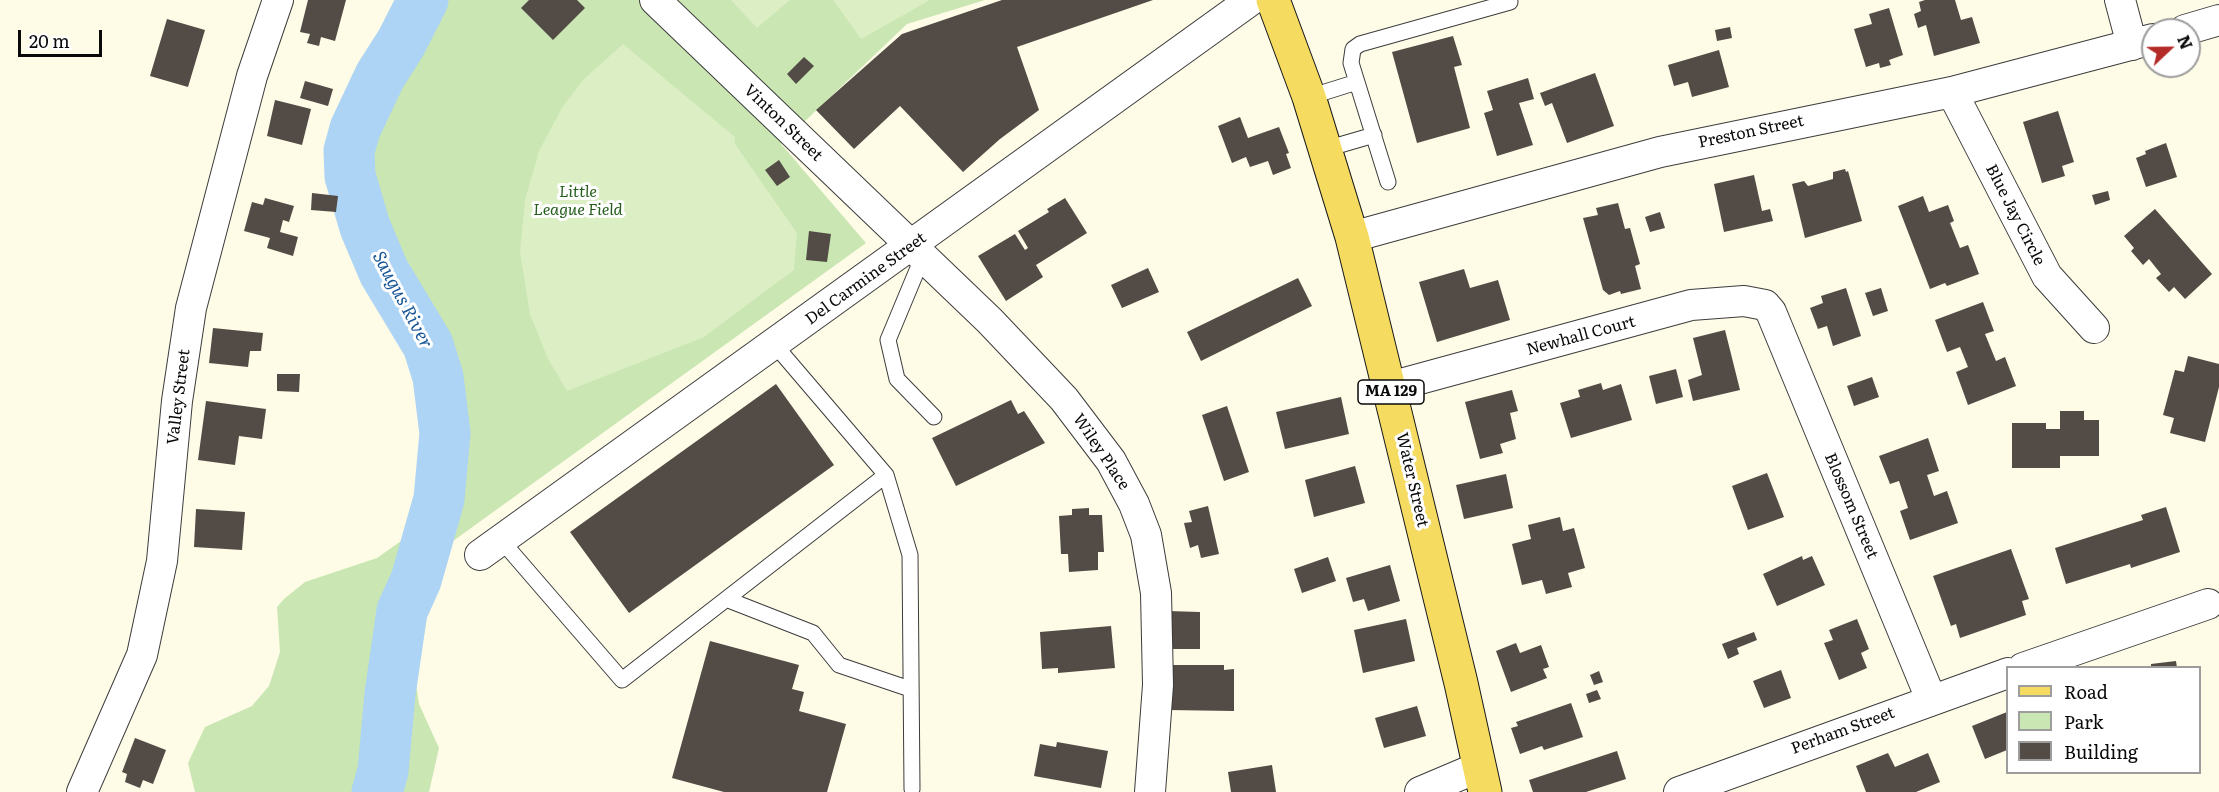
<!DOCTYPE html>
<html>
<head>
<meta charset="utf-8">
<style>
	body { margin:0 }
	#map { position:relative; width:2219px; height:792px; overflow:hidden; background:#fefbe6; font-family:Literata,serif }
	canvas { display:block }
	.legend { position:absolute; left:2006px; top:666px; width:195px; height:108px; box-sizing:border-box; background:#fff; border:2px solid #9d9d9d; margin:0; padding:8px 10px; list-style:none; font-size:18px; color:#090909 }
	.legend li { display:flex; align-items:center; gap:12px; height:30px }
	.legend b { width:30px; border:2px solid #9d9d9d }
	.north { position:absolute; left:2141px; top:18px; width:60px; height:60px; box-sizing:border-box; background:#fff; border:2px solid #9d9d9d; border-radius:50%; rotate:68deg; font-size:16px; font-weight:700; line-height:24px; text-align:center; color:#090909 }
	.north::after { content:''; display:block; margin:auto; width:21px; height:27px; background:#b42a27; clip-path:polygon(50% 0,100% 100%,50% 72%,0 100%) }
	.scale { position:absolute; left:18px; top:30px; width:84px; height:27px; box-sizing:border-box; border:3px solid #090909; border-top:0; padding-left:8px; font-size:18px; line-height:21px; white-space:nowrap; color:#090909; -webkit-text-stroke:4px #fff; paint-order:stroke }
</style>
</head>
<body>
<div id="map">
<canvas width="2219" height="792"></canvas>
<ul class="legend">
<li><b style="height:8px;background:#f5db60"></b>Road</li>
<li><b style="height:16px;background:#cae6b3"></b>Park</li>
<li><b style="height:16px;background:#524b46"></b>Building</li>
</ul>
<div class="north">N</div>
<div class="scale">20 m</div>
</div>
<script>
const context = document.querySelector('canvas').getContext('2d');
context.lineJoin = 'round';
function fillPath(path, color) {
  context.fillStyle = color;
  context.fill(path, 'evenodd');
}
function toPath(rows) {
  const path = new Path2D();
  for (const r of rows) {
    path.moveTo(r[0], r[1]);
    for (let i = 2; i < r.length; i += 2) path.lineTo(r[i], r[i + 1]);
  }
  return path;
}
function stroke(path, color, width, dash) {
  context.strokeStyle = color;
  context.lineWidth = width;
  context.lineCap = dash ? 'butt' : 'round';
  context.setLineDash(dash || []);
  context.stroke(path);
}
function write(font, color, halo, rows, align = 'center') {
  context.font = font + ' Literata,serif';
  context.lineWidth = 6;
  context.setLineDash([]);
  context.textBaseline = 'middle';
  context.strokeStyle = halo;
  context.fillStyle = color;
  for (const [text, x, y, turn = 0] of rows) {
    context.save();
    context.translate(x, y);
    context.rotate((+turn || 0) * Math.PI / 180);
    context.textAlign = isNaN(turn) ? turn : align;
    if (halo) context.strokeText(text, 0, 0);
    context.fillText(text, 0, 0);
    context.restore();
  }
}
const green = toPath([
	[423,0,985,0,907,24,781,144,866,243,435,554,428,578,427,617,416,684,419,704,439,748,429,792,195,792,188,763,205,727,252,706,269,686,280,652,277,607,284,599,305,582,377,558,408,536,428,538,431,529,439,499,445,433,438,377,428,345,384,272,365,227,350,176,349,151,355,129,380,76,401,43]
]);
const pitch = toPath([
	[731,0,790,0,757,28],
	[833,0,930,0,861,39],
	[623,44,735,137,735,144,797,233,794,270,704,337,567,391,548,359,530,314,520,252,525,200,539,151,563,106,584,79]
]);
const river = toPath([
	[377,792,383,771,390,694,402,611,416,580,439,499,445,433,438,377,428,345,384,272,365,227,350,176,349,151,355,129,380,76,401,43,423,0]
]);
const building = toPath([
	[308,0,346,0,335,41,321,37,319,46,307,43,310,34,300,32],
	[529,0,577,0,585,8,553,40,521,8],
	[1002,0,1153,0,1017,47,1039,110,1000,139,963,172,900,106,854,149,816,110,902,34],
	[1925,0,1955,0,1961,20,1972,17,1980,43,1934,56,1926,25,1918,28,1914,14,1921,11,1919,2],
	[1889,8,1903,55,1889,60,1891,65,1880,68,1879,63,1866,67,1854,29,1872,24,1869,14],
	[167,19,205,30,188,87,150,76],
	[1730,27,1732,38,1717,41,1715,30],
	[1453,36,1462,65,1454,67,1470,128,1417,143,1392,52],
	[1719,50,1729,87,1692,97,1688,82,1674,86,1668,65],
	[804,57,814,66,796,84,787,74],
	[1595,73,1614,126,1567,143,1552,103,1545,106,1540,93],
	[1528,78,1534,99,1519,103,1533,145,1497,156,1484,113,1493,110,1487,91],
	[305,81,333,89,328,106,300,98],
	[275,100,311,109,302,145,267,136],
	[2058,111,2074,162,2062,166,2065,176,2042,183,2023,122],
	[1240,117,1248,138,1279,127,1289,153,1286,154,1291,168,1273,175,1268,161,1250,167,1246,157,1232,163,1218,126],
	[2166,143,2177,177,2146,187,2136,158,2146,154,2145,151],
	[779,160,790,177,777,186,765,170],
	[1845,169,1846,172,1848,171,1862,221,1805,238,1792,184,1804,181,1808,186,1833,179,1833,172],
	[1754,175,1762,211,1770,209,1773,221,1724,232,1714,184],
	[2108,191,2110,200,2095,205,2092,195],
	[312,193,338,196,336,212,311,210],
	[1923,196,1929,212,1948,205,1954,221,1950,223,1960,248,1968,245,1979,274,1947,286,1945,283,1930,289,1898,206],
	[265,198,294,206,289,222,283,220,280,232,298,237,293,256,267,248,270,238,244,231,252,202,263,205],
	[1065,198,1087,233,1036,265,1043,277,1006,301,978,256,1015,234,1025,250,1028,248,1018,231,1049,212,1047,209],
	[1618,203,1625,229,1630,228,1640,264,1635,266,1641,289,1621,294,1620,291,1609,295,1603,290,1583,218,1598,215,1596,208],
	[2155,209,2212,274,2185,299,2174,287,2169,292,2156,278,2161,274,2149,259,2143,265,2131,251,2134,248,2124,236],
	[1660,212,1665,228,1650,232,1645,217],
	[809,231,831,234,827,262,806,260],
	[1148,268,1159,292,1122,308,1111,285],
	[1464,269,1470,288,1498,280,1510,320,1437,342,1419,282],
	[1298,278,1312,306,1201,361,1187,332],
	[1846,288,1861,336,1833,346,1827,326,1818,329,1810,308,1823,303,1821,296],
	[1881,288,1888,311,1873,316,1865,293],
	[1983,302,1994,331,1985,334,1996,361,2005,357,2016,386,1968,405,1956,372,1968,367,1960,347,1947,352,1935,320],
	[213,328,263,333,261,351,250,351,248,367,209,363],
	[1725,330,1740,390,1693,401,1688,380,1702,375,1693,338],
	[2188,356,2219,364,2219,387,2205,442,2170,433,2174,418,2163,415,2175,370,2184,372],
	[1676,369,1683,397,1656,404,1649,376],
	[277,374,300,374,299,392,277,391],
	[1872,377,1879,397,1854,406,1847,386],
	[1601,383,1603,390,1621,384,1632,420,1571,438,1560,403,1580,397,1578,390],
	[776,384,834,465,629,613,570,532],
	[1512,390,1518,411,1510,413,1516,439,1500,444,1503,453,1480,459,1465,402],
	[1341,397,1349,434,1285,449,1276,412],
	[1011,400,1018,414,1024,411,1045,443,956,486,932,438],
	[206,401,266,409,262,439,239,436,235,465,198,460],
	[1227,406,1249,472,1224,481,1202,415],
	[2060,411,2084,411,2084,420,2099,420,2099,456,2060,456,2060,468,2012,468,2012,423,2046,423,2046,429,2060,429],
	[1928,438,1939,471,1927,475,1934,496,1947,491,1958,523,1910,540,1900,511,1908,508,1899,481,1890,484,1879,456],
	[1355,466,1365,503,1314,517,1305,480],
	[1767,473,1784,517,1748,530,1732,486],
	[1506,474,1513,508,1464,519,1456,485],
	[1208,506,1219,554,1201,558,1198,545,1190,548,1184,523,1192,522,1189,511],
	[2166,507,2180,552,2131,568,2130,564,2066,584,2055,548,2143,520,2141,515],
	[1089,508,1089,515,1102,515,1104,552,1098,552,1098,570,1069,572,1068,554,1061,554,1059,516,1072,515,1072,509],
	[196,509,245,512,242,550,194,547],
	[1560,517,1563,531,1574,528,1585,568,1568,573,1572,587,1546,594,1542,580,1522,585,1512,544,1531,539,1528,525],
	[2011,549,2029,599,2022,601,2026,615,1960,638,1956,624,1951,626,1933,576],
	[1802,556,1803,560,1812,556,1825,585,1777,606,1763,574],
	[1328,557,1336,581,1302,593,1294,569],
	[1390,565,1400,601,1368,611,1364,599,1353,602,1346,578],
	[1168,611,1200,612,1200,649,1167,649],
	[1406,619,1415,661,1363,673,1354,630],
	[1857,619,1869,649,1861,653,1867,668,1839,680,1824,643,1833,640,1829,630],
	[1111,626,1115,668,1058,673,1058,668,1042,669,1040,632],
	[1754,632,1757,640,1737,648,1739,654,1728,659,1722,644],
	[710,641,799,665,792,689,804,692,799,711,846,724,827,792,724,792,672,778],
	[1516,643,1520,653,1541,645,1549,667,1543,669,1547,678,1511,692,1496,651],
	[2176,661,2177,668,2151,668,2151,664],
	[1168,665,1224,665,1224,670,1234,669,1234,711,1168,710],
	[1781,670,1791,698,1764,708,1753,681],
	[1599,671,1603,682,1594,685,1590,675],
	[1597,690,1601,699,1589,703,1586,694],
	[1571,703,1583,737,1544,750,1542,746,1520,754,1511,728,1518,726,1516,722],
	[1417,706,1426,736,1384,748,1375,718],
	[2007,712,2007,750,1985,759,1972,726],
	[135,738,166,750,153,784,143,780,140,788,125,782,127,774,122,772],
	[1057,742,1108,751,1101,788,1034,776,1040,744,1056,747],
	[1617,751,1626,779,1586,792,1533,792,1529,780],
	[1888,753,1895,767,1928,753,1940,782,1916,792,1866,792,1856,766],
	[1272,765,1276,792,1231,792,1228,772]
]);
const lane = toPath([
	[1309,97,1357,82],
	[1326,149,1374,135],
	[1388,182,1351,63,1353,49,1360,44,1510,2],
	[923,256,888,340,897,379,934,417],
	[774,344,886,475,910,555,912,789],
	[501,540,622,680,886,475],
	[726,599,813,633,839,665,910,689]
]);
const street = toPath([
	[655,0,990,321,1064,399,1111,461,1134,504,1146,535,1156,593,1158,685,1150,792],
	[2120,0,2132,45],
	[2185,30,2219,20],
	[1952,92,2047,276,2094,328],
	[1352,237,1660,152,1952,92,2153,39],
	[1390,387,1691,305,1744,301,1765,305,1771,312,1931,699],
	[480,555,1251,0],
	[2023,668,2208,604],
	[82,792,142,655,162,561,177,401,191,308,252,76,278,0],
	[1420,792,1479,767],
	[1679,792,2008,673]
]);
const primary = toPath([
	[1273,0,1309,97,1352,237,1461,683,1485,792]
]);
const shields = [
	[1391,392,66]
];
const shieldNames = [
	["MA 129",1391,392]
];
const streetNames = [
	["Vinton Street",783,123,44],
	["Preston Street",1751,132,-12],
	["Blue Jay Circle",2015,215,63],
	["Del Carmine Street",866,279,-36],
	["Newhall Court",1581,336,-15],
	["Valley Street",179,397,-83],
	["Wiley Place",1101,452,56],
	["Water Street",1412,480,77],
	["Blossom Street",1851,506,67],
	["Perham Street",1843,731,-20]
];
const parkNames = [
	["Little",578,192],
	["League Field",578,210]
];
const waterNames = [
	["Saugus River",402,300,62]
];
fillPath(green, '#cae6b3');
fillPath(pitch, '#dceec4');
stroke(river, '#add4f4', 51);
fillPath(building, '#524b46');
stroke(lane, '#3c3c3c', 17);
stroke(street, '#3c3c3c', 32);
stroke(primary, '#1a1a1a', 35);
stroke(lane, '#fff', 15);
stroke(street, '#fff', 30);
stroke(primary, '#f5db60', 33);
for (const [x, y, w] of shields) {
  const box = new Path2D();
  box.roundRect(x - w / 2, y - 12, w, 24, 4.5);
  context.fillStyle = '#fff';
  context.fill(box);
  stroke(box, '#090909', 1.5);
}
write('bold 15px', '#090909', null, shieldNames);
write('16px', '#090909', '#fff', streetNames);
write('italic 16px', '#265e1d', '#fff', parkNames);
write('italic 18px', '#185696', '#fff', waterNames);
</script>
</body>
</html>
